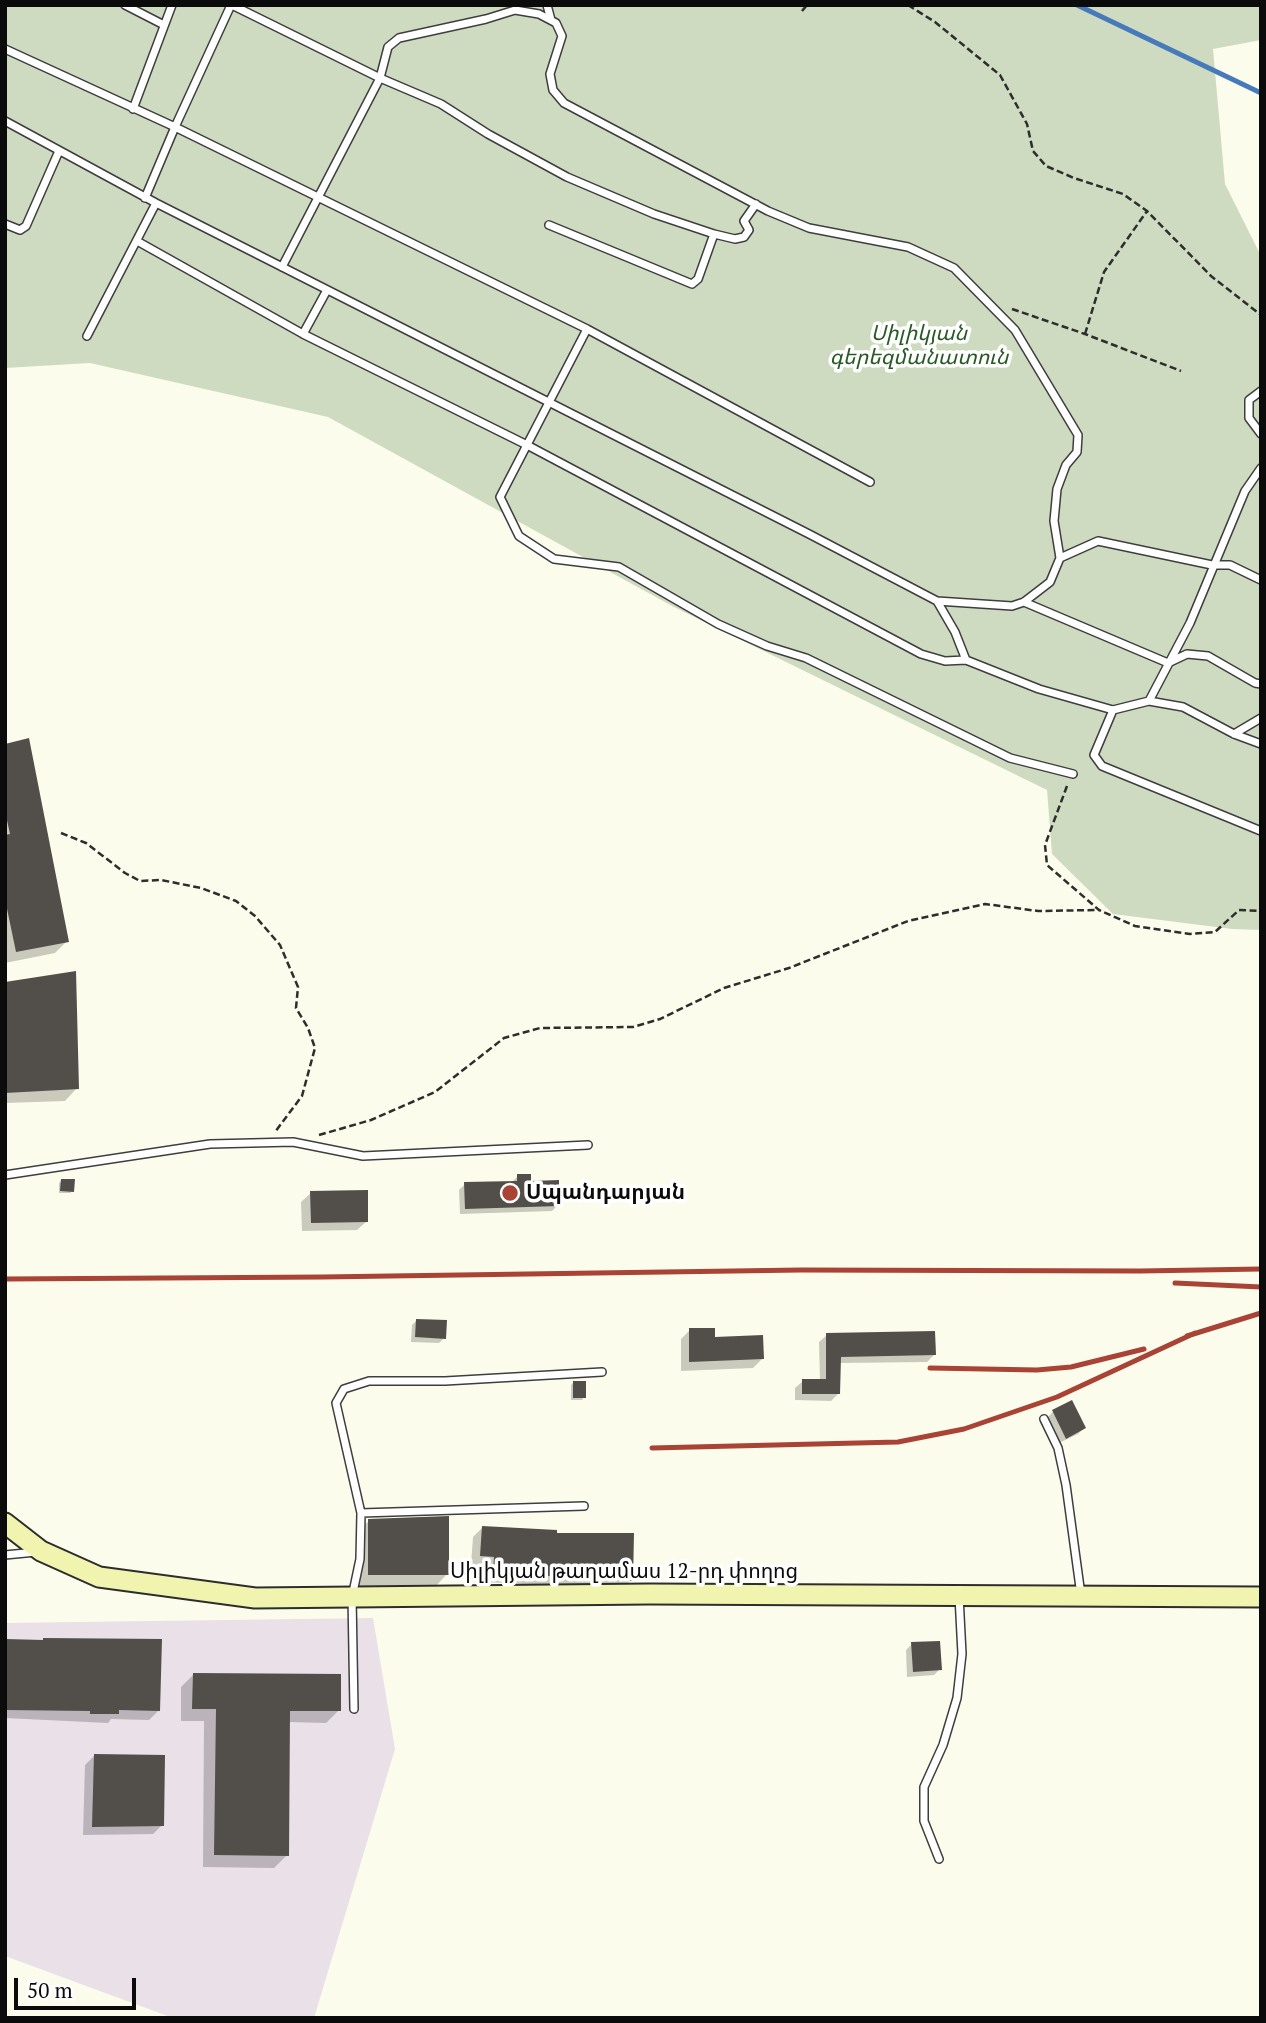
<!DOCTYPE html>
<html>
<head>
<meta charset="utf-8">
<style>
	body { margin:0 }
	#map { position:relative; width:1266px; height:2023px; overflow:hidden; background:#fcfcec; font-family:"PT Serif",serif }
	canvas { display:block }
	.frame { position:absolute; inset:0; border:7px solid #0b0b0b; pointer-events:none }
	.scale { position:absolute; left:14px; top:1978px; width:122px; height:32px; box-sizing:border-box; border:4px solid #0b0b0b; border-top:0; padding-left:9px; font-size:21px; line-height:24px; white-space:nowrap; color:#0b0b0b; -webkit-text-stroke:5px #fff; paint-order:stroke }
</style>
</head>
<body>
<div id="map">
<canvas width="1266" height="2023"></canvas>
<div class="frame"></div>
<div class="scale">50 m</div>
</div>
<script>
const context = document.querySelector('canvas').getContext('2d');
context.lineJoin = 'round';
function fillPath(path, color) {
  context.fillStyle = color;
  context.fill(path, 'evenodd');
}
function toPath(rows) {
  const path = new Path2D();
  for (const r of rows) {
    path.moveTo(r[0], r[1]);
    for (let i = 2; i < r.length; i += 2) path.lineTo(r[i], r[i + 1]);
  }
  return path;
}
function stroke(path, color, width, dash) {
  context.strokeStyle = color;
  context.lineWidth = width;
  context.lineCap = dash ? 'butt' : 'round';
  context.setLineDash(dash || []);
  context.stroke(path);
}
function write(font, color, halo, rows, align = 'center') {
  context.font = font + ' "PT Serif","Noto Sans Armenian",serif';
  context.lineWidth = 7;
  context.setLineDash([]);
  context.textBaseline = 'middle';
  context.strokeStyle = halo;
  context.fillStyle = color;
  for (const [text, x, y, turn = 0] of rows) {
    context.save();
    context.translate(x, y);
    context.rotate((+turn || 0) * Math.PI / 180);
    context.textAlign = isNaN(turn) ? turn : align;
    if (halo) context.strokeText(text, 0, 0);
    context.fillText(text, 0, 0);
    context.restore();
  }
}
const industrial = toPath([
	[373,1618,395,1749,314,2018,173,2018,5,1956,5,1623]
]);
const cemetery = toPath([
	[5,5,1261,5,1261,40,1213,49,1225,184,1261,256,1261,930,1232,929,1113,914,1052,854,1047,790,674,607,328,417,90,363,5,368]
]);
const shadow = toPath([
	[5,745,67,941,55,953,5,963],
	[5,984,77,1088,65,1101,5,1103],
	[518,1176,558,1205,552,1211,460,1214,459,1190,465,1184,511,1183],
	[61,1181,73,1191,70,1193,59,1193,59,1183],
	[311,1193,367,1221,357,1230,302,1231,301,1202],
	[417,1320,444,1338,439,1343,411,1342,412,1325],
	[690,1330,713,1339,762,1359,753,1368,681,1371,681,1339],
	[827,1335,934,1355,927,1362,839,1363,839,1393,831,1401,795,1400,795,1388,803,1381,820,1381,819,1342],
	[573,1383,584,1397,582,1400,571,1400,571,1385],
	[1053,1412,1084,1428,1078,1434,1059,1443,1047,1418],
	[369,1521,447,1574,435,1587,356,1587,356,1533],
	[482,1528,631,1580,622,1589,485,1582,486,1566,471,1565,473,1537],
	[5,1642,41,1642,158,1711,149,1720,111,1719,108,1723,5,1718],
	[912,1644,940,1669,934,1675,907,1677,906,1650],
	[194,1674,339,1710,326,1723,289,1722,287,1855,274,1868,203,1867,204,1721,181,1721,181,1687],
	[95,1755,162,1825,153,1834,83,1835,85,1765]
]);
const stream = toPath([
	[1077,5,1261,93]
]);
const building = toPath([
	[29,738,69,942,16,952,5,899,5,835,10,834,5,811,5,744],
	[76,971,79,1089,5,1093,5,982],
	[517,1174,531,1174,531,1181,559,1180,559,1206,465,1209,464,1182,517,1181],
	[61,1179,75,1179,74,1192,60,1191],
	[368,1190,368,1222,311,1223,310,1191],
	[416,1319,447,1320,446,1339,415,1337],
	[689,1328,715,1328,715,1337,763,1335,764,1359,689,1362],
	[935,1331,936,1355,841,1357,840,1394,802,1394,802,1379,826,1379,826,1333],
	[573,1381,586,1381,586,1398,573,1398],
	[1072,1400,1086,1428,1066,1439,1052,1410],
	[449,1516,449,1575,368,1575,368,1519],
	[482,1526,557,1530,557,1533,634,1533,633,1581,571,1580,571,1577,493,1573,494,1557,480,1556],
	[43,1638,162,1639,160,1711,119,1710,119,1714,90,1714,90,1711,5,1710,5,1639,43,1640],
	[940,1641,942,1670,913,1672,911,1642],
	[193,1673,341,1674,341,1711,290,1711,289,1856,214,1855,216,1709,192,1709],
	[94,1754,165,1755,164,1826,92,1827]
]);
const path = toPath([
	[908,5,935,22,1000,75,1027,124,1033,151,1046,166,1074,178,1123,194,1147,211,1211,276,1261,315],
	[802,11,807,5],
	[1012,309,1085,334,1181,371],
	[1085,334,1104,272,1147,211],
	[1067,786,1045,845,1047,865,1099,910,1135,926,1190,934,1215,932,1239,910,1261,911],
	[61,833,86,843,125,873,140,881,161,880,201,888,236,901,255,916,280,945,298,987,296,1008,308,1028,315,1048,302,1096,275,1132],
	[319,1135,371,1120,435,1092,504,1038,540,1028,633,1027,660,1019,724,988,789,968,908,921,985,904,1038,911,1099,910]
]);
const service = toPath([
	[125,5,164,25],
	[232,5,380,78,441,104,488,134,567,177,654,214,714,234,735,239,744,237,749,230,744,221,756,204],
	[547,5,551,20],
	[5,49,175,127,587,329,870,482],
	[133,109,172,5],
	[5,121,156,203,809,534,937,601],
	[145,198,175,127,231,5],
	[5,224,20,230,26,226,59,151],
	[549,225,692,284,698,279,714,234],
	[137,241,303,334,527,445,921,654,945,661,966,660,1039,689,1113,710,1149,701,1183,707,1234,734,1261,744],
	[282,267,380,78,388,47,399,38,486,19,515,10,539,14,556,23,562,36,550,74,553,90,564,103,768,211,809,228,908,247,954,268,1015,330,1078,435,1077,452,1066,465,1057,489,1054,521,1060,558,1050,582,1024,602,1012,606,937,601,955,632,966,660],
	[587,329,500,497,519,536,554,559,619,567,718,624,767,646,806,658,1010,758,1073,774],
	[303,334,327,290],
	[87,336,156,203],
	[1261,391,1249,400,1249,418,1261,434],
	[1060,558,1098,541,1212,565,1230,565,1261,580],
	[1024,602,1168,663,1187,654,1208,656,1255,683,1261,684],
	[1149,701,1190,623,1245,491,1261,468],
	[1113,710,1094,755,1102,766,1261,831],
	[1234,734,1261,718],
	[5,1175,210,1144,293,1142,363,1156,588,1145],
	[1044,1419,1058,1448,1066,1485,1081,1595],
	[361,1513,336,1403,344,1389,369,1381,445,1381,602,1372],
	[5,1555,36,1552],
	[354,1709,352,1597,360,1559,361,1513,584,1506],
	[939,1859,924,1821,924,1787,943,1745,957,1698,962,1654,959,1596]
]);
const secondary = toPath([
	[5,1523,41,1551,99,1577,255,1598,649,1594,1261,1597]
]);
const rail = toPath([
	[5,1279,322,1277,801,1270,1140,1271,1261,1269],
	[1175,1283,1261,1287],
	[1187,1336,1261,1313],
	[930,1368,1037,1370,1071,1367,1144,1349],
	[652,1448,898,1442,964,1429,1057,1397,1195,1333]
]);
const markers = [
	[510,1193,9,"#a84336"]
];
const parkNames = [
	["Սիլիկյան",919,334],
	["գերեզմանատուն",919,358]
];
const poiNames = [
	["Սպանդարյան",526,1193]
];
const streetNames = [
	["Սիլիկյան թաղամաս 12-րդ փողոց",624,1572]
];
fillPath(industrial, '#e9e0e8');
fillPath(cemetery, '#cedbc0');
fillPath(shadow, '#0003');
stroke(stream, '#477abb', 5);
fillPath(building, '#524e49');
stroke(service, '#3e3e3e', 10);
stroke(secondary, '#2d2d2d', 23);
stroke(path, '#2d2d2d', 2.5, [7, 3.5]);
stroke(service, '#fff', 7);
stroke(secondary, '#f1f4af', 19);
stroke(rail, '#a84336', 5);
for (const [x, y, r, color] of markers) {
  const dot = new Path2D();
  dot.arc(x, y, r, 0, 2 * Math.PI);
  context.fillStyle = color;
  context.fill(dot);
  stroke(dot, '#fff', 2.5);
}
write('italic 21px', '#275a24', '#fff', parkNames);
write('bold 21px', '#0b0b0b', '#fff', poiNames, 'left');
write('21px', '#0b0b0b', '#fff', streetNames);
</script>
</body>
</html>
